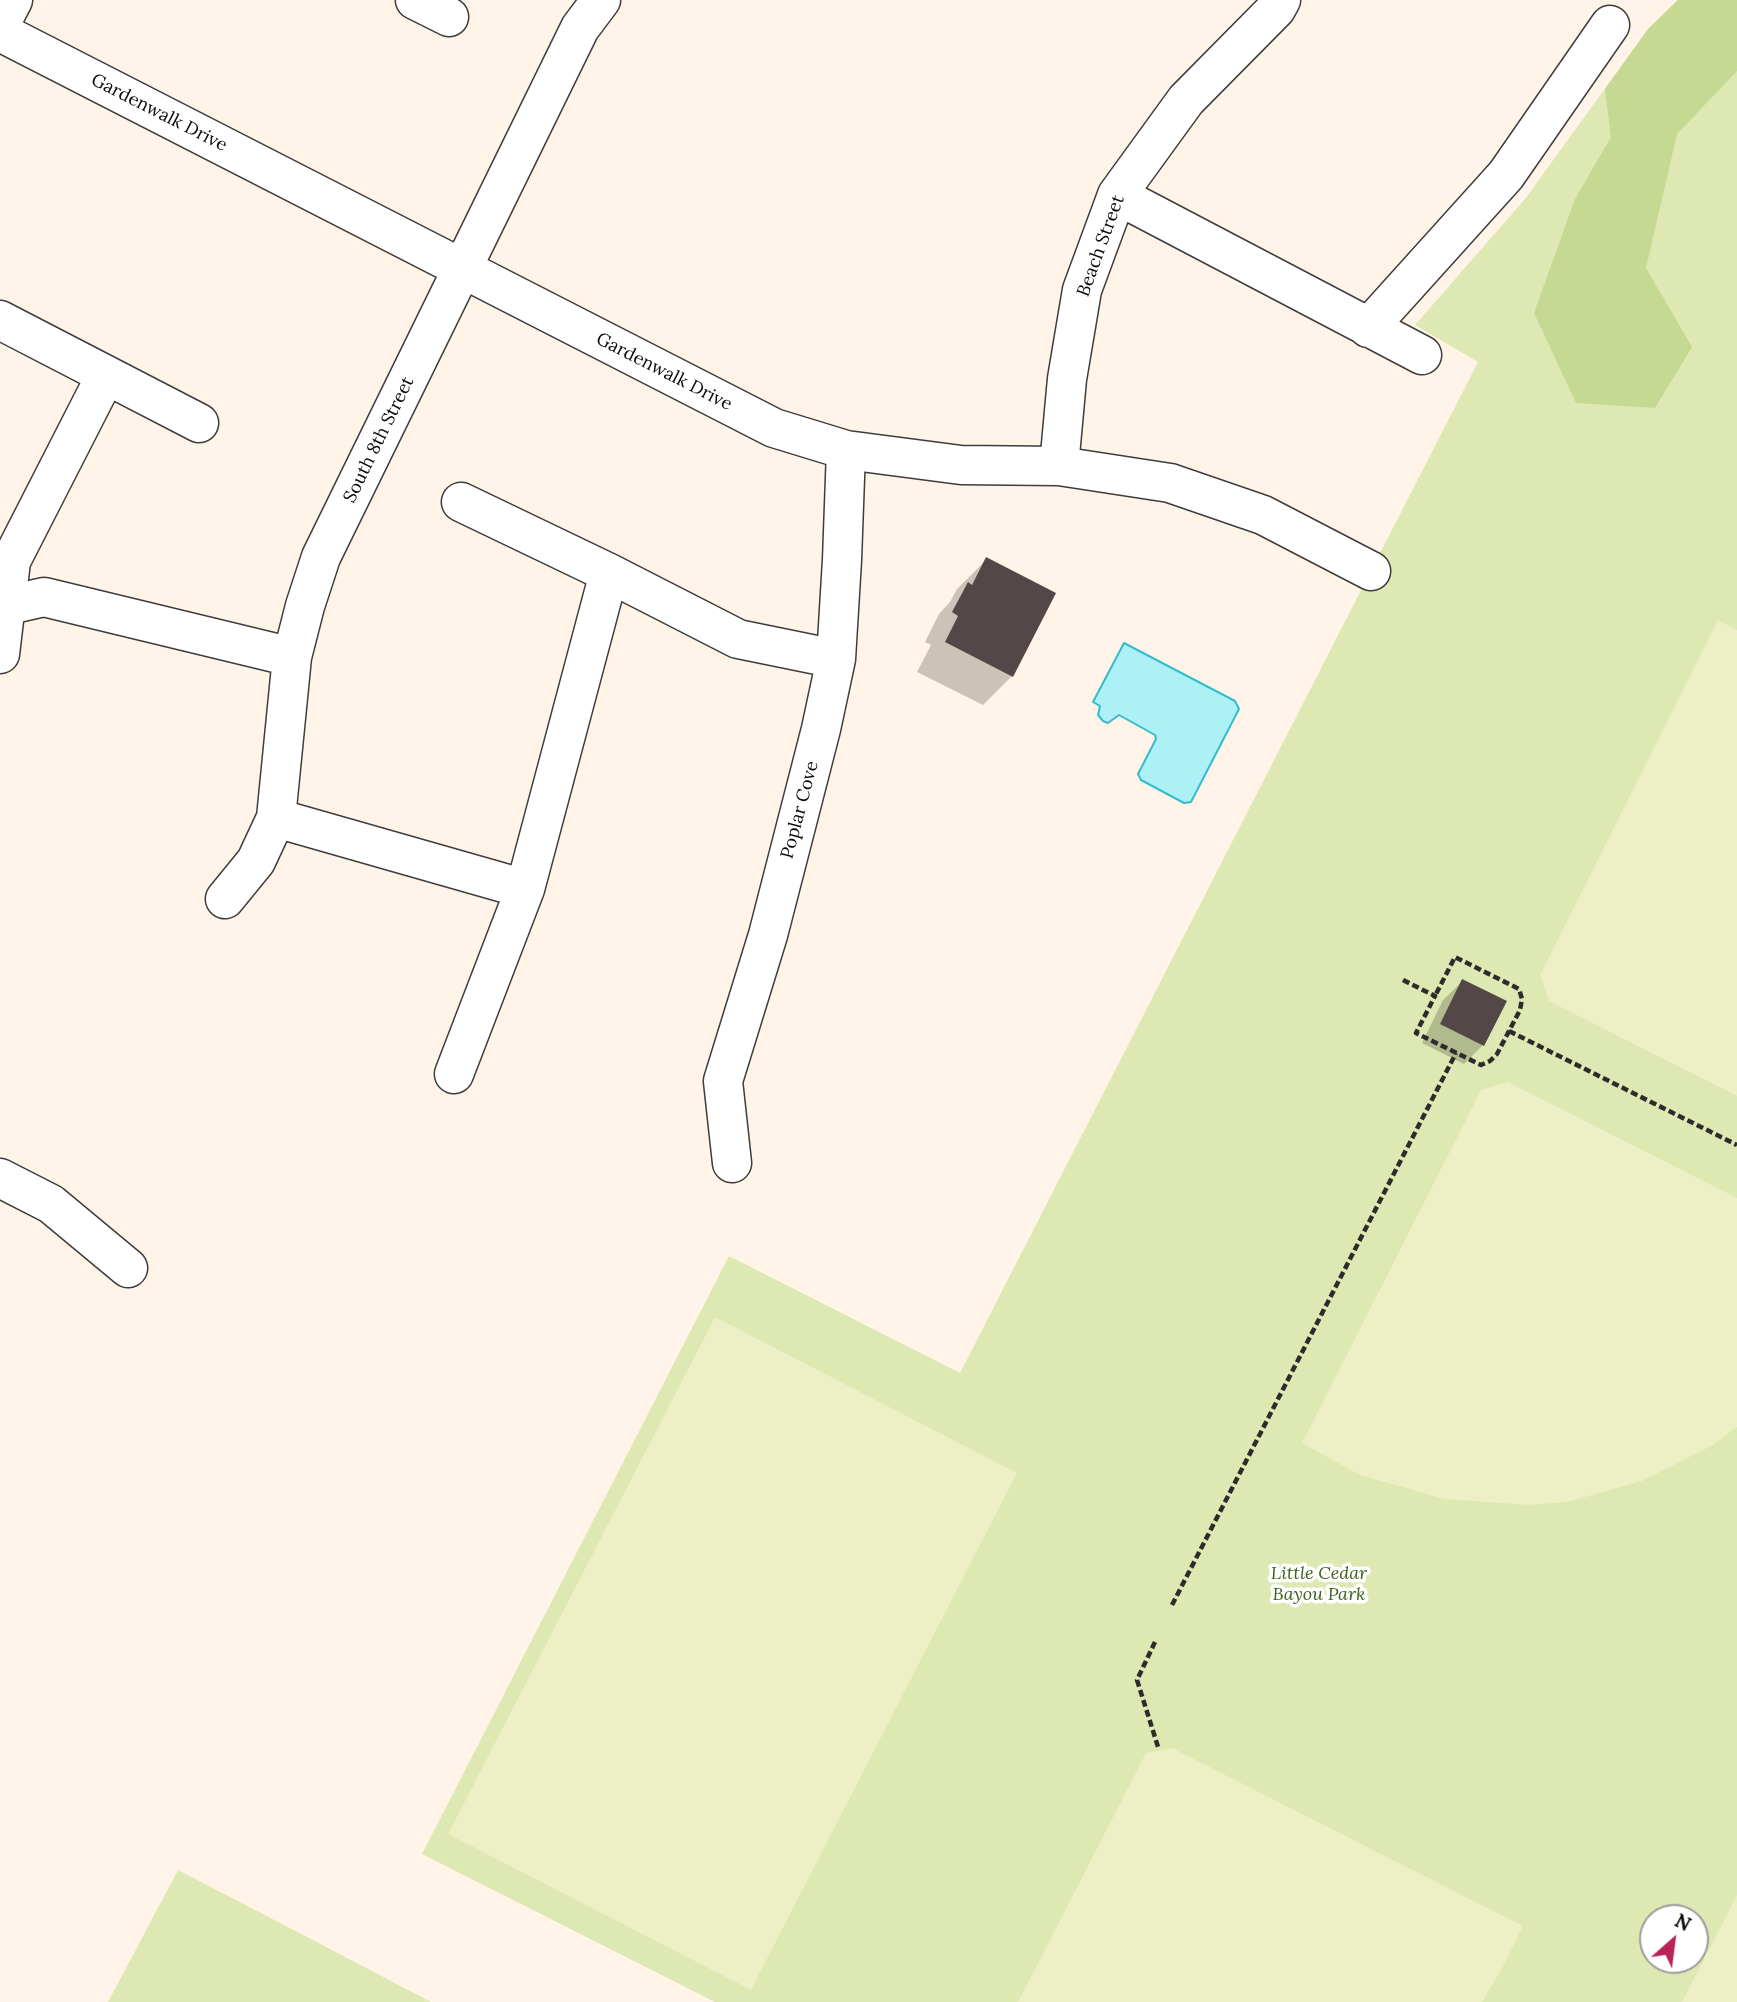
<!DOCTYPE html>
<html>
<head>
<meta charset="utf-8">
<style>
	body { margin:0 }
	#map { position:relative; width:1737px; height:2002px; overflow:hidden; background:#fff4e7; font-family:Lora,serif }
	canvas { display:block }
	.north { position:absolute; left:1639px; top:1904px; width:70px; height:70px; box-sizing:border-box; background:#fff; border:2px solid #9d9d9d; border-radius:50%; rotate:28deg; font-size:19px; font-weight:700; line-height:28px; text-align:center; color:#0a0a0a }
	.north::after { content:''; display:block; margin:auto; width:24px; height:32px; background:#b92356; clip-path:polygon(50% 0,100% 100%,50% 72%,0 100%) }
</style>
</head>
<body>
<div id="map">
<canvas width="1737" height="2002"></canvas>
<div class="north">N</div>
</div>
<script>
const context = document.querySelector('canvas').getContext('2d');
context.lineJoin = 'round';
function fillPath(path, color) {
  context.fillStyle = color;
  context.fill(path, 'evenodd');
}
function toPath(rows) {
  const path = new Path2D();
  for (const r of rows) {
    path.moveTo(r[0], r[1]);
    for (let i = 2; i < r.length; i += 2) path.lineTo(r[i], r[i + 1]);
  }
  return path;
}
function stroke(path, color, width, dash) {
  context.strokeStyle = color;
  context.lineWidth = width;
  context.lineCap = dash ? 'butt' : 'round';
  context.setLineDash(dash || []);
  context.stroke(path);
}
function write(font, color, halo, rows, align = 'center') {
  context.font = font + ' Lora,serif';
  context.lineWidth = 7;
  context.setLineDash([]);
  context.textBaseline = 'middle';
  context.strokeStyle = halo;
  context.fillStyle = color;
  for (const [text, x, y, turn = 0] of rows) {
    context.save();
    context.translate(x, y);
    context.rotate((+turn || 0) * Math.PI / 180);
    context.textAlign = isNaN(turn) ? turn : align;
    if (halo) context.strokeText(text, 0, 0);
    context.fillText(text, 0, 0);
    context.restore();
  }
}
const green = toPath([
	[1678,0,1737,0,1737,2002,715,2002,422,1854,729,1256,960,1373,1478,362,1415,325,1525,199,1648,29],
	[1653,1918,1695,1918,1695,1960,1653,1960],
	[178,1870,311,1939,431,2002,108,2002]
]);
const forest = toPath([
	[1678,0,1737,0,1737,71,1677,134,1646,268,1692,347,1655,408,1576,403,1534,313,1575,199,1611,137,1605,89,1648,29]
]);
const pitch = toPath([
	[1718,620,1737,630,1737,1096,1549,1001,1540,975],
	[1508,1082,1737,1198,1737,1427,1713,1445,1642,1481,1567,1502,1528,1505,1444,1499,1360,1475,1302,1443,1481,1090],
	[715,1317,1017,1473,751,1990,448,1834],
	[1172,1748,1523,1926,1504,1965,1482,2002,1018,2002,1146,1753],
	[1737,1895,1737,2002,1682,2002]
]);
const water = toPath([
	[1124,643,1235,701,1239,709,1191,802,1184,803,1141,780,1138,774,1156,739,1155,735,1119,715,1108,723,1103,721,1098,715,1100,706,1093,702,1124,643]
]);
const shadow = toPath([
	[986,560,1012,676,983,705,917,672,931,645,925,642,939,614,950,602,957,589],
	[1463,981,1483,1045,1464,1064,1422,1043,1443,1000]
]);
const building = toPath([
	[986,557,1056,593,1013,677,945,642,958,616,952,612,968,582,972,585],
	[1462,979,1507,1001,1484,1046,1440,1024]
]);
const path = toPath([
	[1403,980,1435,996,1416,1033,1481,1065,1490,1061,1497,1054,1520,1010,1522,999,1519,989,1455,957,1435,996],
	[1509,1031,1737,1145],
	[1172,1605,1456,1053],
	[1155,1642,1137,1680,1159,1750]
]);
const minor = toPath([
	[415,0,449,17],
	[0,25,13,0],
	[0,32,774,428,846,450,961,465,1059,466,1170,483,1263,515,1371,571],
	[1117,195,1422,355],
	[0,320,199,423],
	[1368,328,1506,175,1610,25],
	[1059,466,1067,379,1082,290,1117,195,1186,100,1276,9,1281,0],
	[461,502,609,573,738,639,836,659],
	[0,607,44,597,292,657],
	[0,654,11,561,106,375],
	[276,818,525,889],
	[225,899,256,861,276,818,292,657,305,606,321,557,580,28,601,0],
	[454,1074,525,889,609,573],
	[732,1163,723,1081,768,935,821,729,836,659,842,560,846,450],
	[0,1178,51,1204,128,1268]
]);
const streetNames = [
	["Gardenwalk Drive",159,113,27],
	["Beach Street",1101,246,-70],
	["Gardenwalk Drive",664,372,27],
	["South 8th Street",379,440,-64],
	["Poplar Cove",800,810,-75]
];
const parkNames = [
	["Little Cedar",1319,1574],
	["Bayou Park",1319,1595]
];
fillPath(green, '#dee8b2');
fillPath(forest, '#c6d992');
fillPath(pitch, '#edefc4');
fillPath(water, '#adf0f6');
stroke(water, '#34bccd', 2);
fillPath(shadow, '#0003');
fillPath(building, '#534847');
stroke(minor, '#3d3d3d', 41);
stroke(path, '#2c2c2c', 4.5, [7, 3.5]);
stroke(minor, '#fff', 38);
write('18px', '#0a0a0a', '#fff', streetNames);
write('italic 18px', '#3e611c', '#fff', parkNames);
</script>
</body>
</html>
